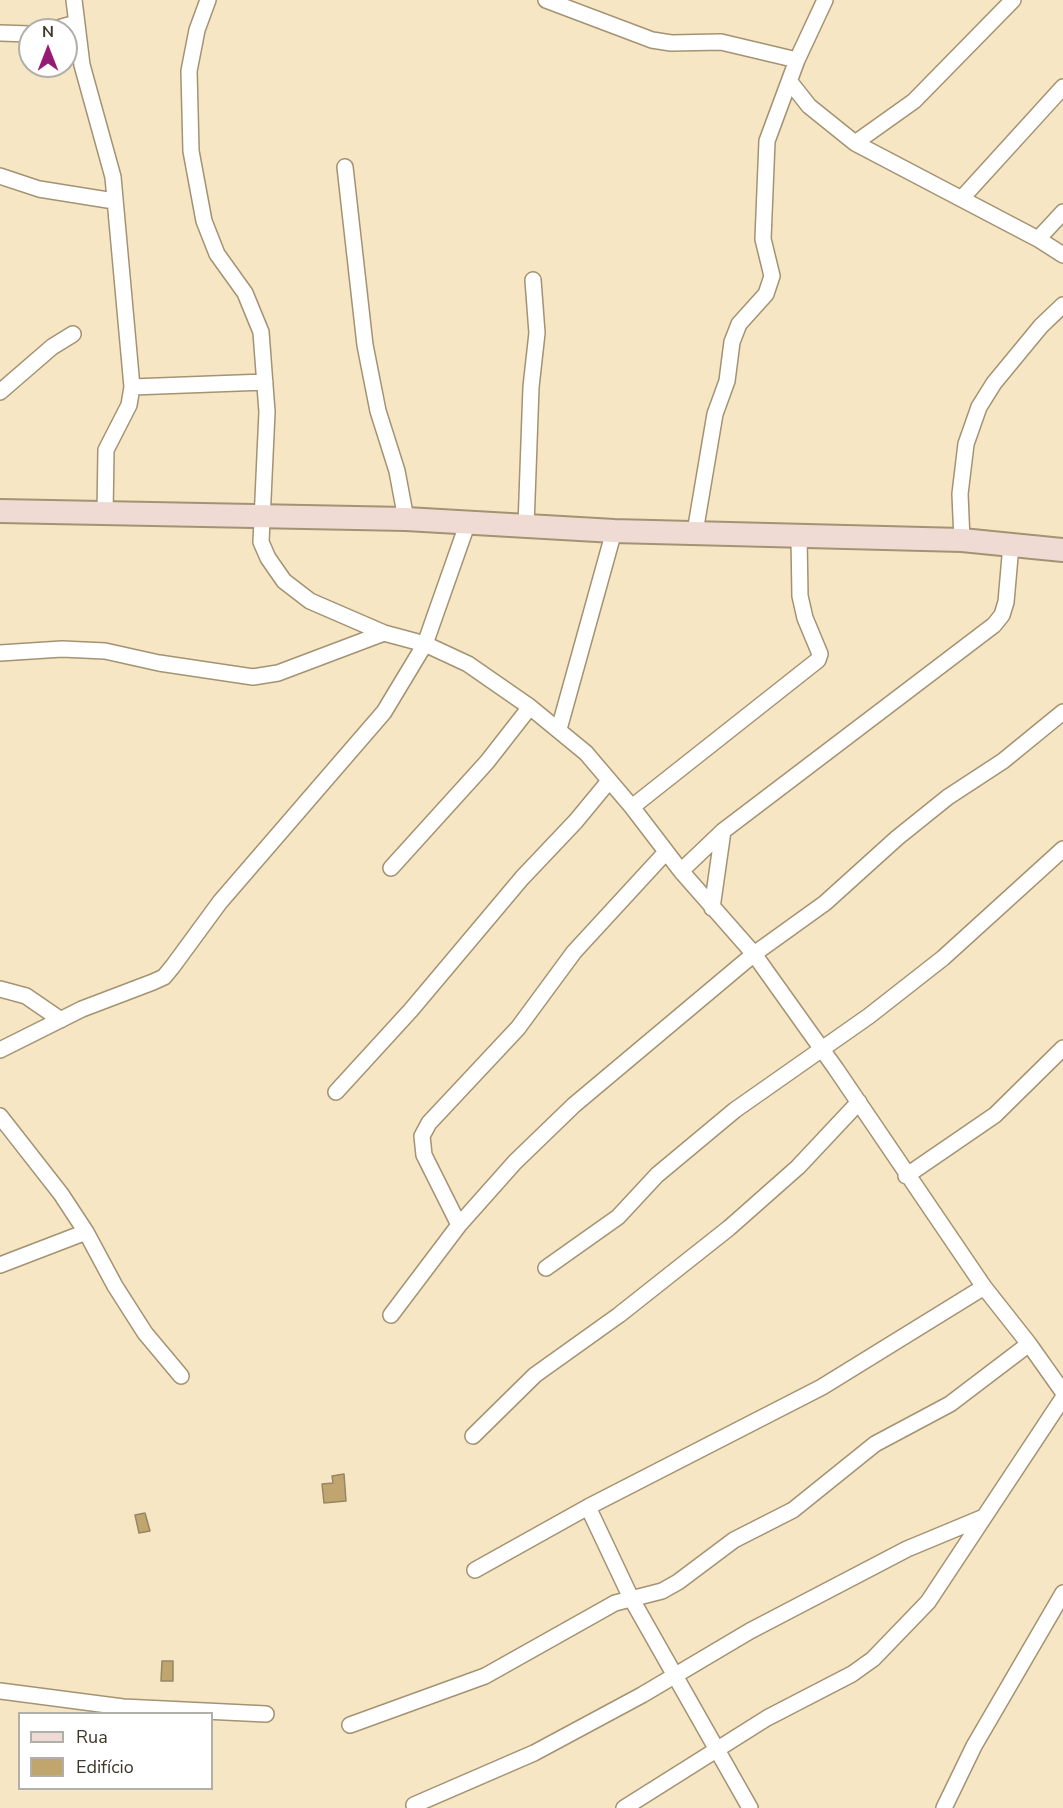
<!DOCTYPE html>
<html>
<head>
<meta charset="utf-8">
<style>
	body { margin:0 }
	#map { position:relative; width:1063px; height:1808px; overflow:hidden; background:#f6e6c3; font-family:"Nunito Sans",sans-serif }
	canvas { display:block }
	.legend { position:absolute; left:18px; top:1712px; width:195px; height:78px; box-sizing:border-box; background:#fff; border:2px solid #b1afa9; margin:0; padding:8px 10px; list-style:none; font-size:18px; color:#3d3729 }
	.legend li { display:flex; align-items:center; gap:12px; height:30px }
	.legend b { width:30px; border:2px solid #b1afa9 }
	.north { position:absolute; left:18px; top:18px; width:60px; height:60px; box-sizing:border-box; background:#fff; border:2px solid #b1afa9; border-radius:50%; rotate:0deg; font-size:16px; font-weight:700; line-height:24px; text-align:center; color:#3d3729 }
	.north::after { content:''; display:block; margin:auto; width:21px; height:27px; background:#971b75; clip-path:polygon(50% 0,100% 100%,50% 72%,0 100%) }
</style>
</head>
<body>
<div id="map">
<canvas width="1063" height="1808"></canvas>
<ul class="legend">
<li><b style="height:8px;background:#f0dbd4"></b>Rua</li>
<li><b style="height:16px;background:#c0a66e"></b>Edifício</li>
</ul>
<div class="north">N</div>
</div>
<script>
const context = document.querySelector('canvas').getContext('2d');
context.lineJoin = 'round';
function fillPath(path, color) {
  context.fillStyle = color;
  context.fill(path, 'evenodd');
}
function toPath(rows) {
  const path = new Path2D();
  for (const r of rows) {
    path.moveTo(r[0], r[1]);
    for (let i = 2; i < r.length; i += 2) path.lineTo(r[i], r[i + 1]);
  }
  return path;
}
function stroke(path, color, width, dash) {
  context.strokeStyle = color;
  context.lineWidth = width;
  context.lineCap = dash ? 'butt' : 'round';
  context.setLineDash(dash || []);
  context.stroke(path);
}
const building = toPath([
	[344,1474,346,1501,324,1503,322,1484,333,1483,332,1476,344,1474],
	[145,1513,150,1531,139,1533,135,1515,145,1513],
	[162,1661,173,1661,173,1681,161,1681,162,1661]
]);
const street = toPath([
	[74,0,82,65,113,177,132,387,129,405,106,450,105,514],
	[208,0,197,30,189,71,191,151,204,221,217,254,245,293,261,332,267,412,261,542,268,558,284,581,310,601,384,633,425,644,468,664,530,707,586,753,632,807,681,871,754,954,836,1069,984,1287,1029,1344,1063,1392],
	[546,0,652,40,671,43,721,42,797,60],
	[51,30,76,23],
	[0,33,30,34],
	[790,82,809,106,855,143,1038,239,1063,255],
	[855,143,914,101,1013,0],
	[345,167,365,345,378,411,397,471,406,519],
	[0,176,39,189,114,201],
	[962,198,1063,87],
	[1038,239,1063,212],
	[132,387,265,382],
	[0,392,52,347,73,334],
	[526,526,531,387,537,333,533,280],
	[695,532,715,414,727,381,732,342,739,324,766,294,772,276,763,239,767,141,797,60,825,0],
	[962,540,960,494,966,444,979,407,994,383,1041,326,1063,305],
	[0,653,62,649,105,651,159,663,253,677,278,673,384,633],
	[559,729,614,531],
	[632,807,818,660,820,654,805,618,800,596,799,537],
	[391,868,487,762,530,707],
	[681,871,723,831,994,625,1002,615,1006,602,1011,545],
	[712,908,723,831],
	[0,989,26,996,61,1020],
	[0,1050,82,1009,153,982,164,977,173,966,220,902,384,712,425,644,468,522],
	[336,1092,411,1010,522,878,576,821,609,781],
	[0,1116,61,1194,86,1232,115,1286,145,1333,181,1376],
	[906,1176,995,1115,1063,1048],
	[459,1225,424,1155,422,1136,429,1123,518,1028,574,952,666,852],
	[0,1265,86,1232],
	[546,1268,618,1217,657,1175,735,1110,869,1016,943,958,1063,849],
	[391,1315,459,1225,515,1162,574,1105,754,954,825,903,897,838,948,797,1003,761,1063,712],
	[473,1436,535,1375,619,1315,729,1228,798,1167,859,1102],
	[588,1507,631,1598,750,1808],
	[475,1570,588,1507,822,1387,984,1287],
	[0,1691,123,1707,266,1714],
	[350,1725,485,1676,615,1603,662,1591,678,1582,734,1540,793,1510,875,1444,950,1404,1029,1344],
	[414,1805,534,1753,642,1695,750,1631,907,1549,984,1517],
	[624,1808,767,1718,852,1674,873,1659,928,1602,1063,1398],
	[944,1808,974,1746,1063,1593]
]);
const secondary = toPath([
	[0,511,406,519,614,531,962,540,1063,550]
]);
fillPath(building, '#c0a66e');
stroke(building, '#958666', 1.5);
stroke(street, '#a39373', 18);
stroke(secondary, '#a39373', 26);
stroke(street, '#fff', 15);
stroke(secondary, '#f0dbd4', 22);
</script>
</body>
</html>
